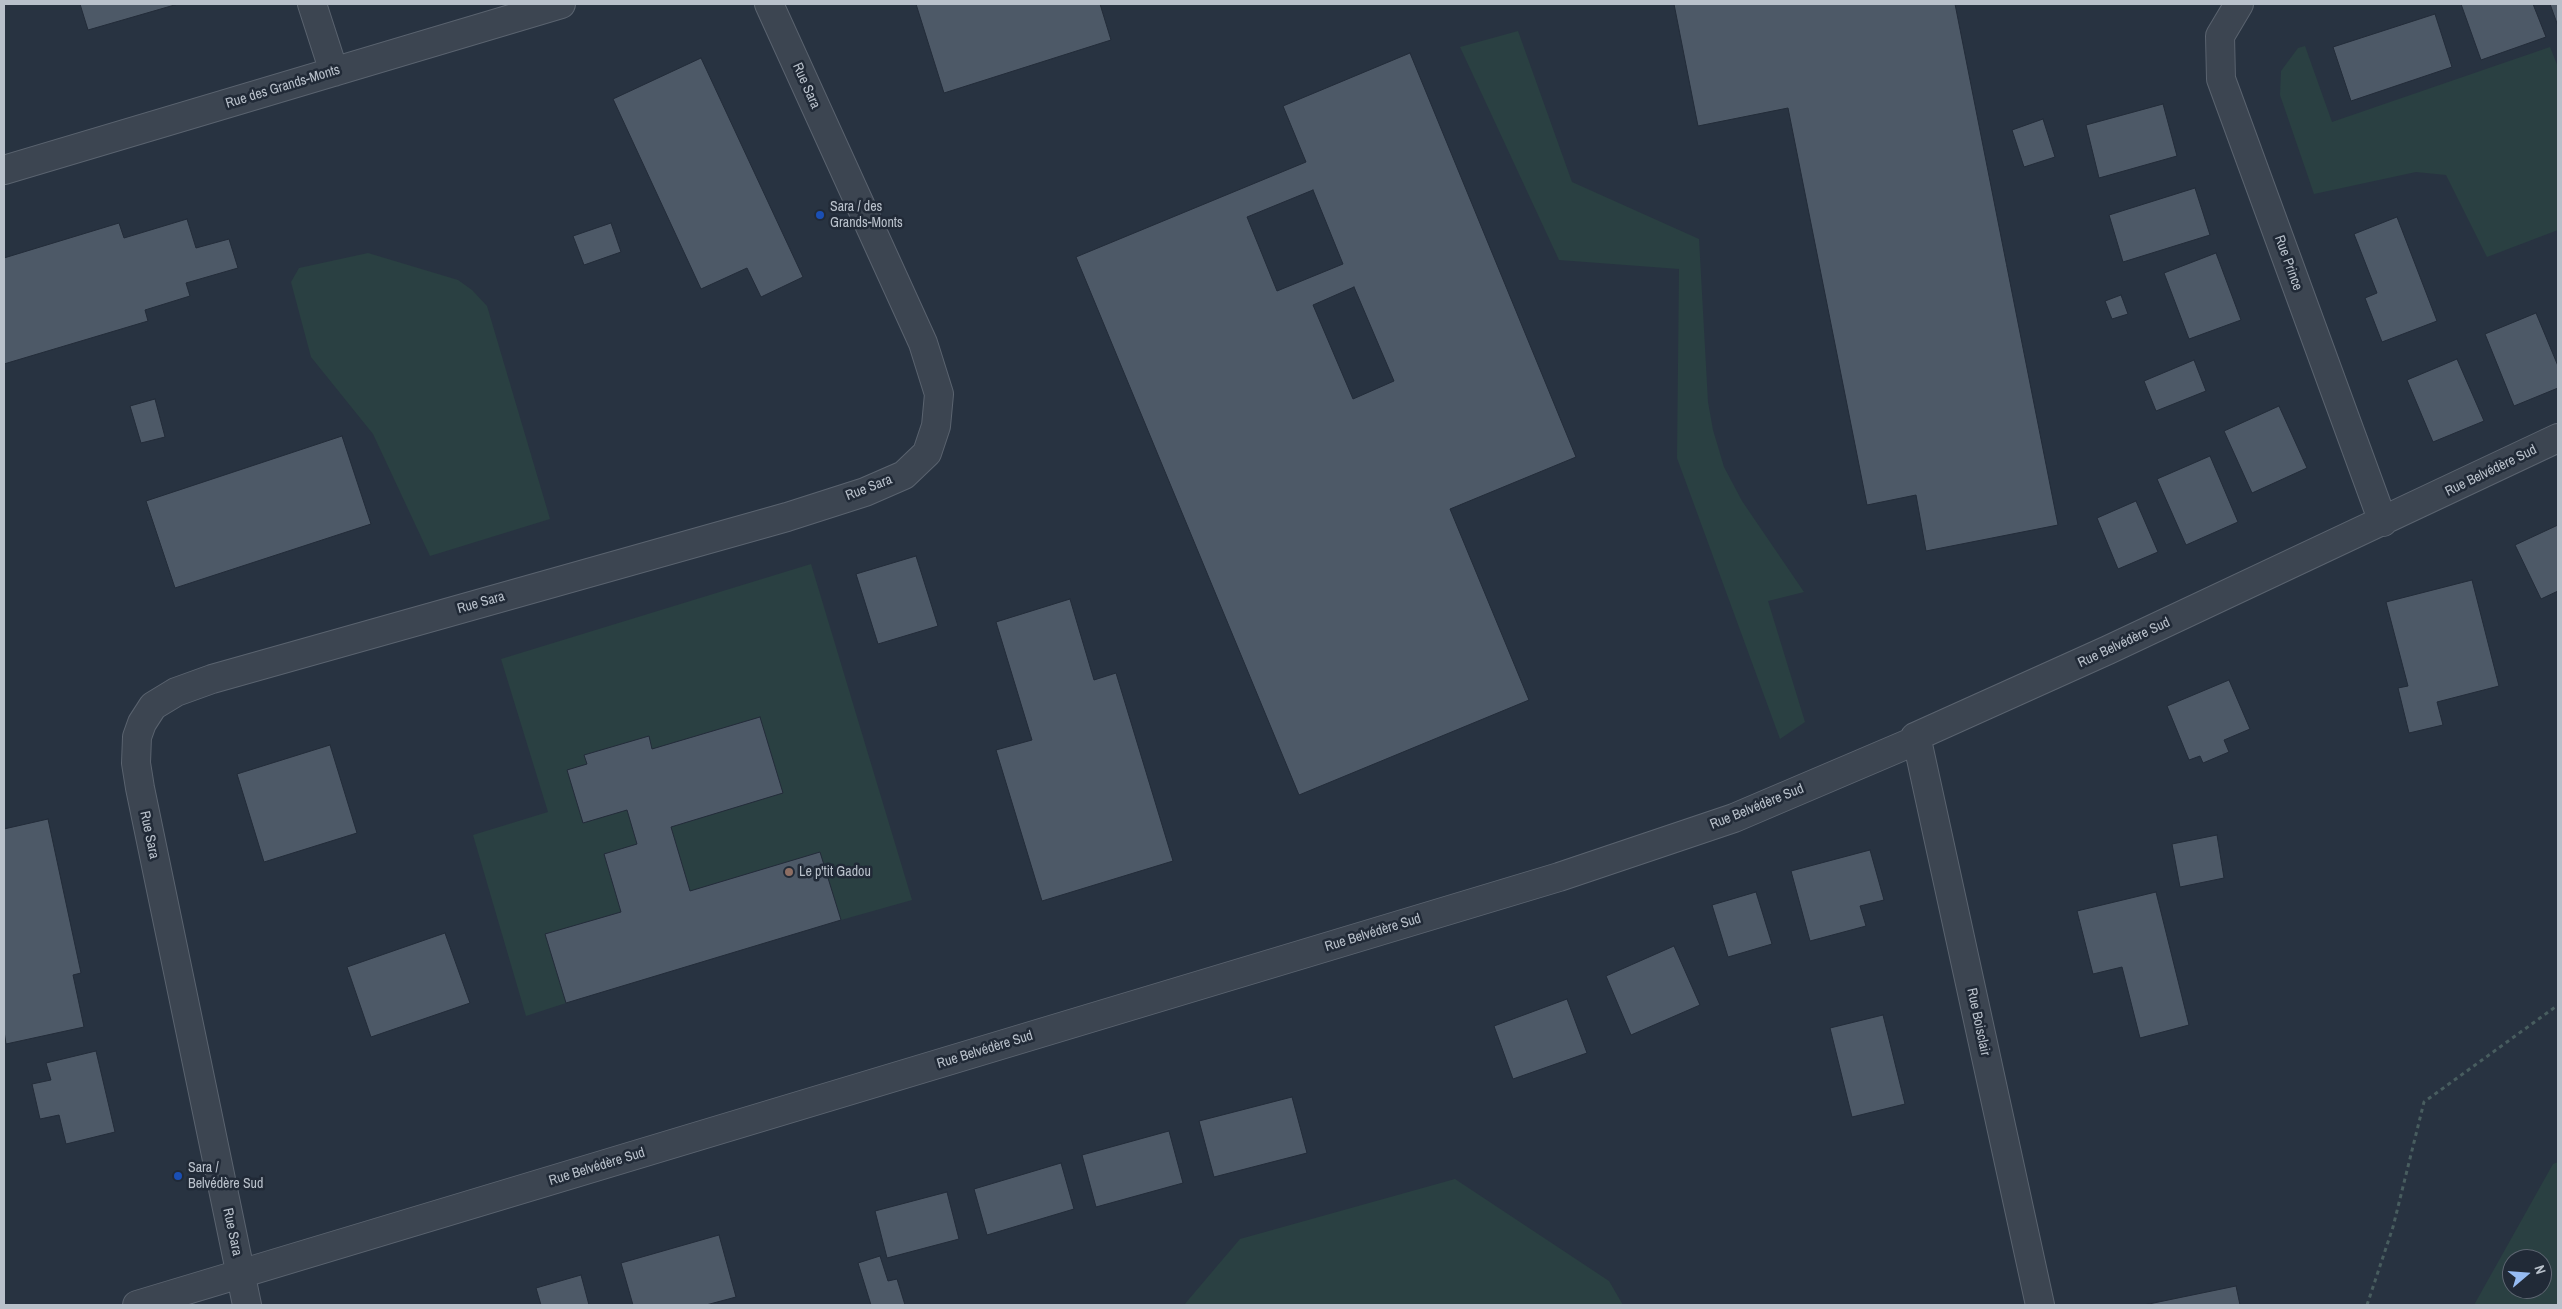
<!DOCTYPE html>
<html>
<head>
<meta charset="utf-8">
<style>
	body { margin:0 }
	#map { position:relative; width:2562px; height:1309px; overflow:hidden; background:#283341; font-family:"Archivo Narrow",sans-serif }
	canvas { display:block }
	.frame { position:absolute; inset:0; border:5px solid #b9c1cb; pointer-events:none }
	.north { position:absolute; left:2502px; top:1249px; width:50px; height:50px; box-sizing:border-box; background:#212a37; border:1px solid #5e6672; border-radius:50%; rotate:72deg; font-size:14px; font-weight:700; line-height:20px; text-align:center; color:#b9c1cb }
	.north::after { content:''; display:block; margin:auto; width:18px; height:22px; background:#96bcf3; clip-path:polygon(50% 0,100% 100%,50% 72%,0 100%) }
</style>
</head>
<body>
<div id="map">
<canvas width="2562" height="1309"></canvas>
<div class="frame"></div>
<div class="north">N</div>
</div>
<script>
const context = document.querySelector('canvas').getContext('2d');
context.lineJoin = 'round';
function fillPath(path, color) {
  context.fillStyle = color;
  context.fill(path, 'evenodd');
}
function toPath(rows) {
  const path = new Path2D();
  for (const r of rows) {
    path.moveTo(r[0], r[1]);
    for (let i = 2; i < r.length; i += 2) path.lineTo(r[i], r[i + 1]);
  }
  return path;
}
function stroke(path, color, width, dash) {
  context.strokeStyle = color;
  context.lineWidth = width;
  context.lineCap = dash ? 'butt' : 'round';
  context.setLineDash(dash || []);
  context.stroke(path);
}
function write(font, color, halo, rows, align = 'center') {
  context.font = font + ' "Archivo Narrow",sans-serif';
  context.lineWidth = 5;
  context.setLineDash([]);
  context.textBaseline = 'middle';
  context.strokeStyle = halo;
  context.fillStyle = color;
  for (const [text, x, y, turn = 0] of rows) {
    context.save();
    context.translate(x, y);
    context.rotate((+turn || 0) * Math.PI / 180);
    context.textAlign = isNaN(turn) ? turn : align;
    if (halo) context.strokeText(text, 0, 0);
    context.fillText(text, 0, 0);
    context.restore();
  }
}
const green = toPath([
	[1518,31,1572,182,1699,239,1708,402,1713,430,1724,467,1742,501,1804,592,1768,601,1805,722,1780,739,1677,458,1679,269,1559,260,1460,47],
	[2305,46,2332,122,2550,47,2558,67,2558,230,2487,257,2446,175,2416,172,2314,194,2280,95,2281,71,2298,48],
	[368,253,458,280,472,290,487,306,550,519,430,556,373,434,311,357,291,282,299,268],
	[811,564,912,900,841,920,820,852,690,891,671,827,783,793,760,717,652,749,649,736,585,755,587,764,567,770,583,823,627,810,637,844,604,854,621,912,545,934,566,1003,526,1016,473,835,548,812,501,659],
	[2558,1162,2558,1305,2474,1305,2553,1164],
	[2512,1259,2542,1259,2542,1289,2512,1289],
	[1455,1179,1609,1281,1623,1305,1184,1305,1240,1239]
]);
const building = toPath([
	[80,4,178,4,88,30,80,4],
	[916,4,1100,4,1111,40,944,93,916,4],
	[1674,4,1955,4,2058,525,1926,551,1916,495,1867,505,1788,108,1698,126,1674,4],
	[2461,4,2533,4,2546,37,2481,60,2461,4],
	[2550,4,2558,4,2558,26,2550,4],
	[2435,14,2452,67,2351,101,2333,47,2435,14],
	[1410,53,1576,457,1450,509,1529,700,1299,795,1076,257,1306,162,1283,106,1410,53],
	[1313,190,1343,264,1277,291,1247,217,1313,190],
	[1354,287,1394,381,1353,399,1313,305,1354,287],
	[701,58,803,277,761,297,747,268,701,289,613,99,701,58],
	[2163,104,2177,156,2099,178,2086,125,2163,104],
	[2043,119,2055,157,2024,167,2012,130,2043,119],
	[2195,188,2210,235,2123,262,2109,215,2195,188],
	[2397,217,2437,321,2382,342,2365,298,2377,293,2354,234,2397,217],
	[187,219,196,248,229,239,238,268,186,283,190,296,145,310,148,321,4,364,4,258,119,223,124,238,187,219],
	[611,223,621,252,584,265,573,236,611,223],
	[2216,253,2241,320,2189,339,2164,273,2216,253],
	[2121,295,2128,314,2112,319,2105,301,2121,295],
	[2536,313,2558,366,2558,388,2514,406,2485,334,2536,313],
	[2457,359,2484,421,2433,442,2407,380,2457,359],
	[2194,360,2206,391,2156,411,2144,381,2194,360],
	[155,399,165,437,141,443,130,406,155,399],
	[2279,406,2307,468,2252,493,2224,431,2279,406],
	[342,436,371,524,175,588,146,501,342,436],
	[2210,456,2238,522,2186,545,2157,479,2210,456],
	[2136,501,2158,552,2118,569,2097,518,2136,501],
	[2558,525,2558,591,2541,599,2515,545,2558,525],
	[916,556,938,626,878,644,856,574,916,556],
	[2472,580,2499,686,2437,702,2443,725,2409,733,2398,688,2408,686,2386,602,2472,580],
	[1070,599,1094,680,1116,673,1173,861,1042,901,996,750,1032,740,996,622,1070,599],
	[2229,680,2250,729,2224,740,2229,752,2203,763,2200,756,2189,760,2167,706,2229,680],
	[760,717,783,793,671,827,690,891,820,852,841,920,566,1003,545,934,621,912,604,854,637,844,627,810,583,823,567,770,587,764,584,755,649,736,652,749,760,717],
	[330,745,357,833,264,862,237,774,330,745],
	[48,819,81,973,73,975,84,1027,6,1044,4,1031,4,829,48,819],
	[2217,835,2224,878,2180,887,2172,844,2217,835],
	[1870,850,1884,900,1860,906,1866,926,1810,941,1791,871,1870,850],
	[1756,892,1772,944,1728,957,1712,905,1756,892],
	[2156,892,2189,1025,2140,1038,2122,967,2093,974,2077,911,2156,892],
	[445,933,470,1003,371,1037,347,967,445,933],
	[1674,946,1700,1005,1631,1035,1606,976,1674,946],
	[1567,999,1587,1053,1513,1079,1494,1026,1567,999],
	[1883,1015,1905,1104,1852,1117,1830,1028,1883,1015],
	[96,1051,115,1132,66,1144,59,1115,40,1119,32,1084,51,1080,46,1063,96,1051],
	[1292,1097,1307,1153,1214,1177,1199,1121,1292,1097],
	[1169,1131,1183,1183,1096,1207,1082,1155,1169,1131],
	[1061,1163,1074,1209,987,1235,974,1189,1061,1163],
	[947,1192,959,1239,887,1258,875,1211,947,1192],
	[719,1235,736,1297,706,1305,633,1305,621,1263,719,1235],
	[880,1256,888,1281,897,1279,905,1305,871,1305,858,1263,880,1256],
	[581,1275,589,1305,541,1305,536,1288,581,1275],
	[2236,1286,2240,1305,2144,1305,2236,1286]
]);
const path = toPath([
	[2367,1305,2393,1227,2424,1102,2558,1005]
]);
const minor = toPath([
	[312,4,334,72],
	[2239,4,2220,36,2221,79,2383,522],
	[4,170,561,4],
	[1917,740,2040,1305],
	[137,1305,1559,877,1734,818,1917,740,1915,737,2108,650,2558,438],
	[247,1305,140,788,136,763,137,737,142,723,153,706,176,692,212,679,787,517,865,492,904,475,927,453,936,426,939,394,923,343,769,4]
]);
const markers = [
	[820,215,5,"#1a4fb4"],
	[789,872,5,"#8d6e63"],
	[178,1176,5,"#1a4fb4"]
];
const streetNames = [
	["Rue Sara",806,86,66],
	["Rue des Grands-Monts",283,87,-17],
	["Rue Prince",2288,263,70],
	["Rue Belvédère Sud",2491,471,-26],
	["Rue Sara",869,488,-21],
	["Rue Sara",481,603,-16],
	["Rue Belvédère Sud",2124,643,-25],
	["Rue Belvédère Sud",1757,807,-22],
	["Rue Sara",149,835,78],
	["Rue Belvédère Sud",1373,933,-17],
	["Rue Boisclair",1978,1022,78],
	["Rue Belvédère Sud",985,1050,-17],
	["Rue Belvédère Sud",597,1167,-17],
	["Rue Sara",232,1232,78]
];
const poiNames = [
	["Sara / des",830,207],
	["Grands-Monts",830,223],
	["Le p'tit Gadou",799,872],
	["Sara /",188,1168],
	["Belvédère Sud",188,1184]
];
fillPath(green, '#2a4042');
fillPath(building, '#4d5967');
stroke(building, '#232c39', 1);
stroke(minor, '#5a636f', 30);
stroke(path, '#485d5f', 3, [4, 4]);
stroke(minor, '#3c4551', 28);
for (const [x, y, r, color] of markers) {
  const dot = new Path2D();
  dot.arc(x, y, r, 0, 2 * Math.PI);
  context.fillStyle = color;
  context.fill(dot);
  stroke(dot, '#212a37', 2);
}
write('14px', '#b9c1cb', '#212a37', streetNames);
write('14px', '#b9c1cb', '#212a37', poiNames, 'left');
</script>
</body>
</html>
